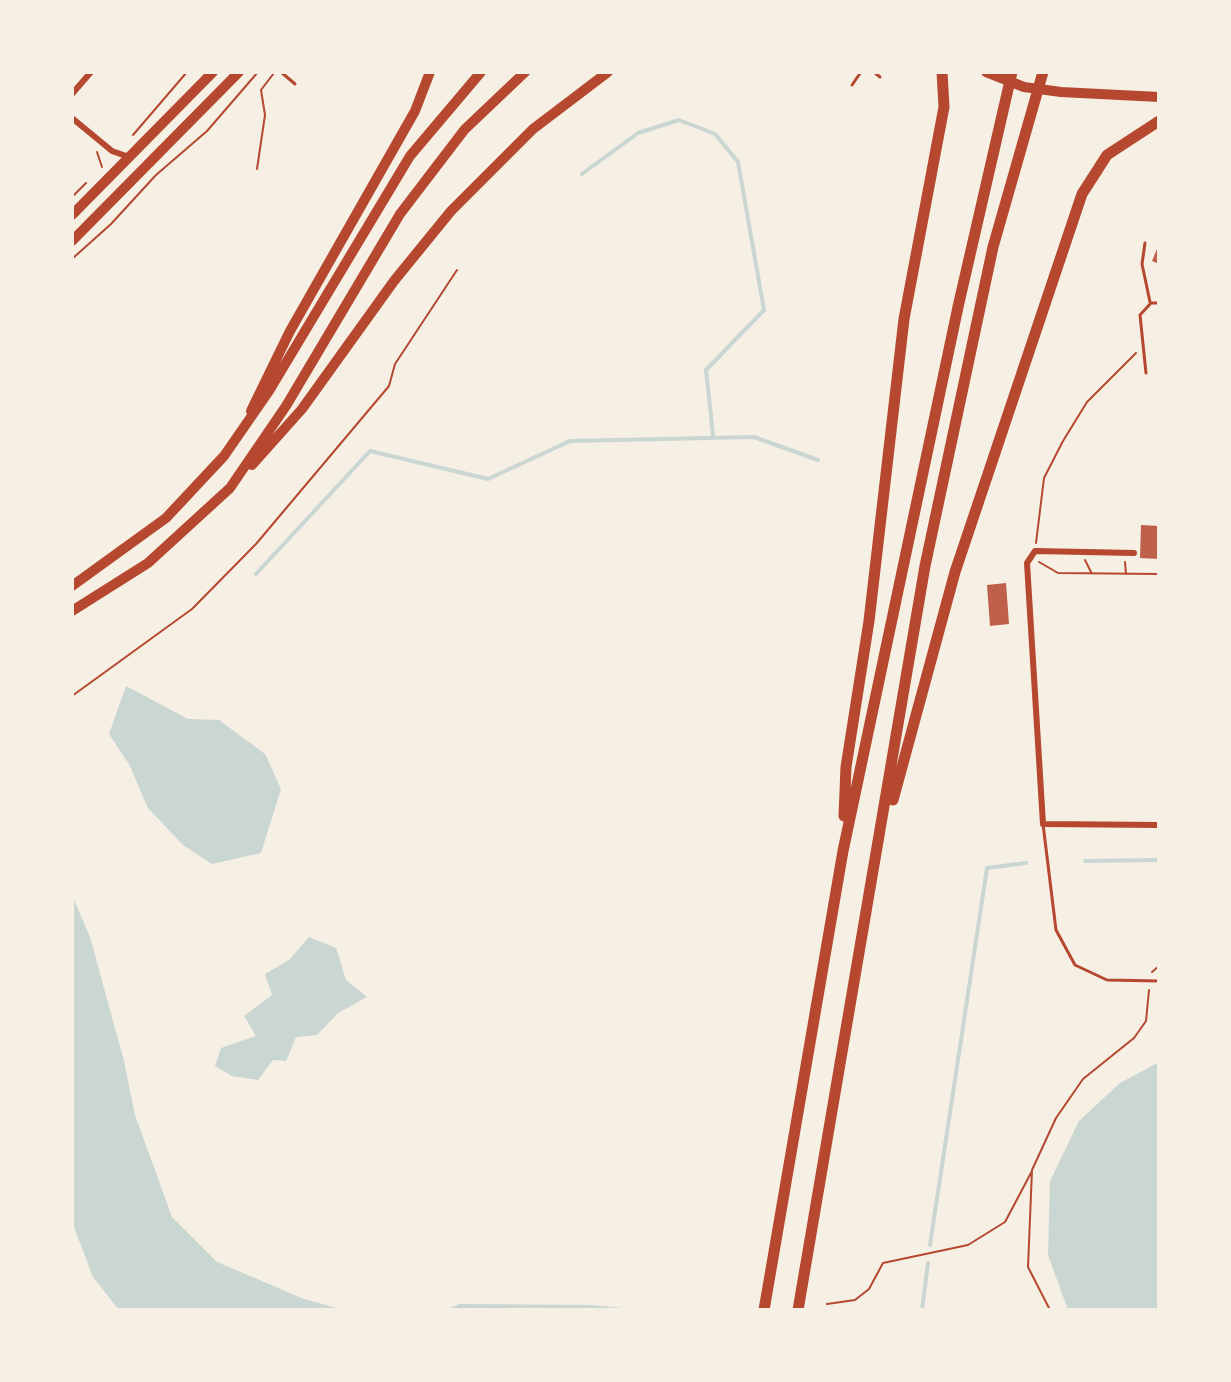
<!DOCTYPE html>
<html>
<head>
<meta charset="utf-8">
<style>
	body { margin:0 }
	#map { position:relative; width:1231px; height:1382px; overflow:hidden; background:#f6efe4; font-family:"Space Grotesk",sans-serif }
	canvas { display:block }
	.frame { position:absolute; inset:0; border:74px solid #f6efe4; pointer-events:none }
</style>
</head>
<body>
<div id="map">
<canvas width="1231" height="1382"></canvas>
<div class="frame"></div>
</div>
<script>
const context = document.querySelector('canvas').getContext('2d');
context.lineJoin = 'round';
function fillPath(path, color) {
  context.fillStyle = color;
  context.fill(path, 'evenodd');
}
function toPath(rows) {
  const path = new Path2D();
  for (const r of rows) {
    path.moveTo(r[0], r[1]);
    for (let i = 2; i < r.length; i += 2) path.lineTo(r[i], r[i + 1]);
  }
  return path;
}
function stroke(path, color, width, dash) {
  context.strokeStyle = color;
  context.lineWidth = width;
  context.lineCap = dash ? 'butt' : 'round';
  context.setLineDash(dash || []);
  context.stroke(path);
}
const water = toPath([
	[126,686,188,719,219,720,265,754,281,789,261,853,212,864,183,845,148,808,129,764,109,734],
	[72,873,74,900,90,937,124,1061,135,1115,172,1217,217,1262,304,1299,344,1310,119,1310,93,1277,72,1222],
	[309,937,336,948,346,980,367,997,338,1013,317,1035,296,1037,286,1061,273,1060,258,1080,232,1076,215,1066,221,1048,256,1036,244,1016,272,995,265,974,289,960],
	[1159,1062,1159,1310,1068,1310,1048,1255,1050,1181,1079,1121,1120,1083],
	[459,1304,590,1305,646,1310,446,1310]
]);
const stream = toPath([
	[582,174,638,133,679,120,715,134,738,162,764,310,706,370,713,435],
	[256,574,370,451,488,479,570,441,754,437,818,460],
	[1085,861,1159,860],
	[930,1245,987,868,1026,863],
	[922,1310,928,1263]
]);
const building = toPath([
	[1159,244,1159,264,1152,261],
	[1141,525,1159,526,1159,559,1140,558],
	[1006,583,1009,624,990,626,987,585]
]);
const path = toPath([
	[133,135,187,72],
	[97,152,102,167],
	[257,169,265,115,261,90,274,73],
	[72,197,86,183],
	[72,259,111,224,156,175,207,131,258,72],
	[1036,543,1044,478,1063,441,1087,402,1136,353],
	[1085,560,1091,572],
	[1039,562,1058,573,1159,574],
	[1125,562,1126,574],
	[72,696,192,609,256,544,389,386,395,364,457,270],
	[1152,972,1159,966],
	[827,1304,855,1300,869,1289,883,1263,968,1245,1005,1222,1032,1171],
	[1050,1310,1028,1267,1032,1170,1056,1118,1083,1079,1134,1038,1146,1021,1149,990]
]);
const service = toPath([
	[281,72,295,84],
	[874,72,880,77],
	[852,85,861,72],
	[1145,243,1142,264,1150,302],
	[1146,373,1140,315,1151,303,1159,303],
	[1043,824,1056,930,1075,965,1107,980,1159,981]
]);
const minor = toPath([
	[72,94,91,72],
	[72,118,112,151,129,157],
	[1134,553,1035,551,1027,563,1043,824,1159,825]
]);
const trunk = toPath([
	[986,72,1024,87,1061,92,1159,97],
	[72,215,213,72],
	[72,241,239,72],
	[251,411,290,331,415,111,430,72],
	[252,465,302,409,394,281,451,211,533,129,608,72],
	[72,586,166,518,224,456,269,391,410,156,481,72],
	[72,611,148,563,230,488,286,406,400,214,465,129,525,72]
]);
const motorway = toPath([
	[893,800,955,572,1082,194,1107,155,1159,121],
	[844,816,846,767,869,621,904,319,944,107,942,72],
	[764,1310,843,851,958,307,1012,72],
	[798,1310,925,566,993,247,1043,72]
]);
fillPath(water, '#c9d6d2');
stroke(stream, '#c9d6d2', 4);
fillPath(building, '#bf614a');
stroke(path, '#b5482f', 2);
stroke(service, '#b5482f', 3);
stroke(minor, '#b5482f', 6);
stroke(trunk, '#b5482f', 10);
stroke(motorway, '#b5482f', 11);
</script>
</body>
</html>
